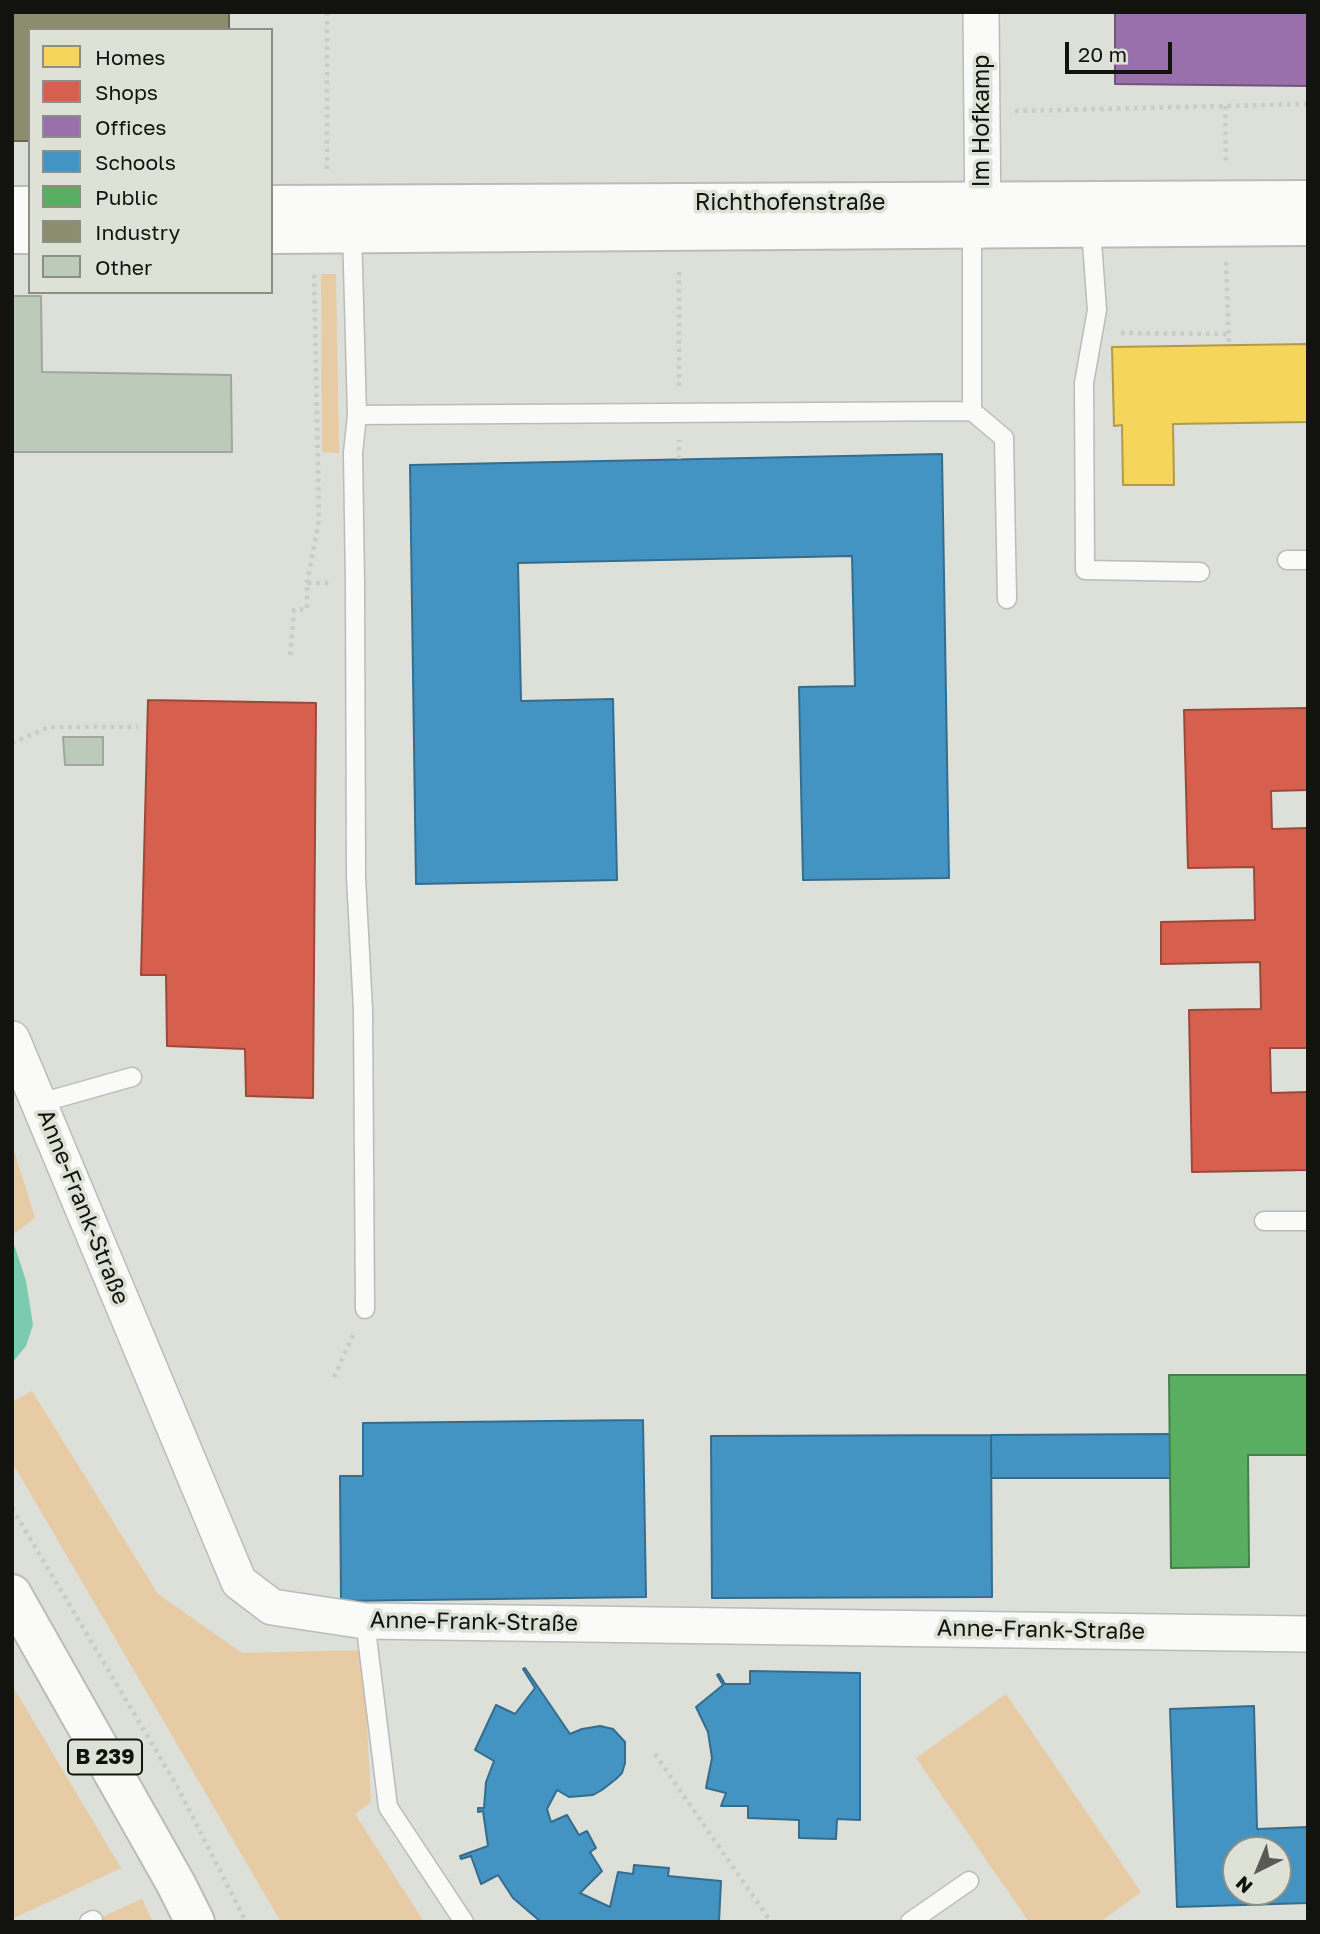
<!DOCTYPE html>
<html>
<head>
<meta charset="utf-8">
<style>
	body { margin:0 }
	#map { position:relative; width:1320px; height:1934px; overflow:hidden; background:#dddfd9; font-family:"Golos Text",sans-serif }
	canvas { display:block }
	.frame { position:absolute; inset:0; border:14px solid #12130f; pointer-events:none }
	.legend { position:absolute; left:28px; top:28px; width:245px; height:266px; box-sizing:border-box; background:#dee2d6; border:2px solid #8c8f86; margin:0; padding:9px 12px; list-style:none; font-size:21px; color:#12130f }
	.legend li { display:flex; align-items:center; gap:14px; height:35px }
	.legend b { width:35px; border:2px solid #8c8f86 }
	.north { position:absolute; left:1222px; top:1836px; width:70px; height:70px; box-sizing:border-box; background:#dee2d6; border:2px solid #8c8f86; border-radius:50%; rotate:223deg; font-size:19px; font-weight:700; line-height:28px; text-align:center; color:#12130f }
	.north::after { content:''; display:block; margin:auto; width:24px; height:32px; background:#595a56; clip-path:polygon(50% 0,100% 100%,50% 72%,0 100%) }
	.scale { position:absolute; left:1065px; top:42px; width:107px; height:32px; box-sizing:border-box; border:4px solid #12130f; border-top:0; padding-left:9px; font-size:21px; line-height:24px; white-space:nowrap; color:#12130f; -webkit-text-stroke:5px #dee2d6; paint-order:stroke }
</style>
</head>
<body>
<div id="map">
<canvas width="1320" height="1934"></canvas>
<div class="frame"></div>
<ul class="legend">
<li><b style="height:19px;background:#f6d55c"></b>Homes</li>
<li><b style="height:19px;background:#d6604d"></b>Shops</li>
<li><b style="height:19px;background:#9970ab"></b>Offices</li>
<li><b style="height:19px;background:#4393c3"></b>Schools</li>
<li><b style="height:19px;background:#5aae61"></b>Public</li>
<li><b style="height:19px;background:#8c8c6e"></b>Industry</li>
<li><b style="height:19px;background:#bbcab9"></b>Other</li>
</ul>
<div class="north">N</div>
<div class="scale">20 m</div>
</div>
<script>
const context = document.querySelector('canvas').getContext('2d');
context.lineJoin = 'round';
function fillPath(path, color) {
  context.fillStyle = color;
  context.fill(path, 'evenodd');
}
function toPath(rows) {
  const path = new Path2D();
  for (const r of rows) {
    path.moveTo(r[0], r[1]);
    for (let i = 2; i < r.length; i += 2) path.lineTo(r[i], r[i + 1]);
  }
  return path;
}
function stroke(path, color, width, dash) {
  context.strokeStyle = color;
  context.lineWidth = width;
  context.lineCap = dash ? 'butt' : 'round';
  context.setLineDash(dash || []);
  context.stroke(path);
}
function write(font, color, halo, rows, align = 'center') {
  context.font = font + ' "Golos Text",sans-serif';
  context.lineWidth = 7;
  context.setLineDash([]);
  context.textBaseline = 'middle';
  context.strokeStyle = halo;
  context.fillStyle = color;
  for (const [text, x, y, turn = 0] of rows) {
    context.save();
    context.translate(x, y);
    context.rotate((+turn || 0) * Math.PI / 180);
    context.textAlign = isNaN(turn) ? turn : align;
    if (halo) context.strokeText(text, 0, 0);
    context.fillText(text, 0, 0);
    context.restore();
  }
}
const green = toPath([
	[321,274,336,274,339,453,322,452],
	[12,1144,35,1218,12,1235],
	[32,1391,158,1594,242,1653,363,1650,371,1802,355,1814,424,1922,281,1922,12,1462,12,1402],
	[12,1685,121,1868,12,1919],
	[1006,1694,1141,1892,1100,1922,1029,1922,916,1758],
	[142,1899,153,1922,91,1922]
]);
const water = toPath([
	[12,1245,15,1247,26,1281,33,1325,26,1346,12,1363]
]);
const homes = toPath([
	[1308,344,1308,422,1173,424,1174,485,1123,485,1122,425,1114,426,1112,347,1308,344]
]);
const shops = toPath([
	[148,700,316,703,313,1098,246,1096,245,1049,167,1046,166,975,141,975,148,700],
	[1308,708,1308,790,1271,791,1272,829,1308,828,1308,1048,1270,1048,1271,1093,1308,1092,1308,1170,1192,1172,1189,1010,1261,1009,1260,962,1161,964,1161,922,1255,920,1254,867,1188,868,1184,710,1308,708]
]);
const offices = toPath([
	[1115,12,1308,12,1308,86,1115,84,1115,12]
]);
const schools = toPath([
	[942,454,949,878,803,880,799,687,855,686,852,556,518,563,521,701,613,699,617,880,416,884,410,465,942,454],
	[643,1420,646,1597,341,1601,340,1476,363,1476,363,1423,643,1420],
	[1170,1434,1170,1478,991,1478,991,1435,1170,1434],
	[991,1435,992,1597,712,1598,711,1436,991,1435],
	[525,1668,570,1734,582,1729,600,1726,613,1729,625,1742,625,1763,622,1773,616,1779,602,1790,593,1795,569,1797,557,1790,547,1809,551,1822,567,1815,579,1835,587,1831,596,1848,590,1852,602,1871,580,1893,610,1907,618,1872,633,1874,634,1865,669,1868,668,1876,721,1881,719,1922,541,1922,513,1898,498,1875,481,1884,471,1856,461,1859,460,1856,488,1846,483,1811,478,1812,478,1808,484,1808,486,1782,494,1761,475,1750,496,1705,515,1714,535,1688,523,1669,525,1668],
	[750,1671,860,1673,860,1820,837,1819,836,1839,799,1838,799,1820,748,1818,748,1806,721,1806,726,1793,706,1788,712,1758,708,1732,696,1707,723,1685,717,1675,719,1674,725,1684,750,1684,750,1671],
	[1254,1706,1257,1829,1308,1827,1308,1903,1177,1907,1170,1709,1254,1706],
	[1236,1850,1278,1850,1278,1892,1236,1892,1236,1850]
]);
const public = toPath([
	[1169,1375,1308,1375,1308,1455,1248,1455,1249,1567,1171,1568,1169,1375]
]);
const industry = toPath([
	[12,12,229,12,229,30,30,30,30,141,12,141,12,12]
]);
const building = toPath([
	[12,296,41,296,42,372,231,375,232,452,12,452,12,296],
	[63,737,103,737,103,765,65,765,63,737]
]);
const path = toPath([
	[1225,106,1226,165],
	[1015,111,1308,104],
	[327,169,327,12],
	[1226,262,1229,345],
	[1121,333,1228,334],
	[679,386,679,268],
	[679,459,679,440],
	[307,583,319,520,314,270],
	[290,655,294,610,307,609,307,583,331,583],
	[12,743,49,727,138,727],
	[334,1377,354,1333],
	[12,1508,177,1786,246,1922],
	[655,1754,771,1922]
]);
const lane = toPath([
	[352,229,357,415,353,453,355,584,356,877,363,1010,365,1309],
	[1091,229,1097,310,1084,383,1085,570,1200,572],
	[972,411,1004,438,1007,599],
	[357,415,972,411,972,224],
	[1287,560,1308,560],
	[40,1103,132,1077],
	[1264,1221,1308,1221],
	[365,1621,388,1807,464,1922],
	[89,1922,93,1920],
	[910,1922,969,1881]
]);
const street = toPath([
	[981,12,983,230],
	[12,1039,239,1582,272,1607,365,1621,1308,1634]
]);
const secondary = toPath([
	[271,205,1308,200],
	[12,206,30,206],
	[12,234,30,234],
	[271,234,1308,226]
]);
const primary = toPath([
	[12,1594,176,1884,195,1922]
]);
const shields = [
	[105,1757,74]
];
const shieldNames = [
	["B 239",105,1757]
];
const streetNames = [
	["Im Hofkamp",982,121,-90],
	["Richthofenstraße",790,203],
	["Anne-Frank-Straße",83,1207,68],
	["Anne-Frank-Straße",474,1622,1],
	["Anne-Frank-Straße",1041,1630,1]
];
fillPath(green, '#e7cba4');
fillPath(water, '#7bcbb0');
fillPath(homes, '#f6d55c');
stroke(homes, '#b29b45', 2);
fillPath(shops, '#d6604d');
stroke(shops, '#9b493a', 2);
fillPath(offices, '#9970ab');
stroke(offices, '#70547c', 2);
fillPath(schools, '#4393c3');
stroke(schools, '#346d8d', 2);
fillPath(public, '#5aae61');
stroke(public, '#448048', 2);
fillPath(industry, '#8c8c6e');
stroke(industry, '#676852', 2);
fillPath(building, '#bbcab9');
stroke(building, '#a2a5a0', 2);
stroke(lane, '#babcb7', 21);
stroke(street, '#babcb7', 38);
stroke(secondary, '#babcb7', 42);
stroke(primary, '#babcb7', 42);
stroke(path, '#cbcbca', 4.5, [3.5, 5]);
stroke(lane, '#fafaf9', 18);
stroke(street, '#fafaf9', 35);
stroke(secondary, '#fafaf9', 38);
stroke(primary, '#fafaf9', 38);
for (const [x, y, w] of shields) {
  const box = new Path2D();
  box.roundRect(x - w / 2, y - 17.5, w, 35, 5);
  context.fillStyle = '#dee2d6';
  context.fill(box);
  stroke(box, '#12130f', 2);
}
write('bold 21px', '#12130f', null, shieldNames);
write('23px', '#12130f', '#dee2d6', streetNames);
</script>
</body>
</html>
